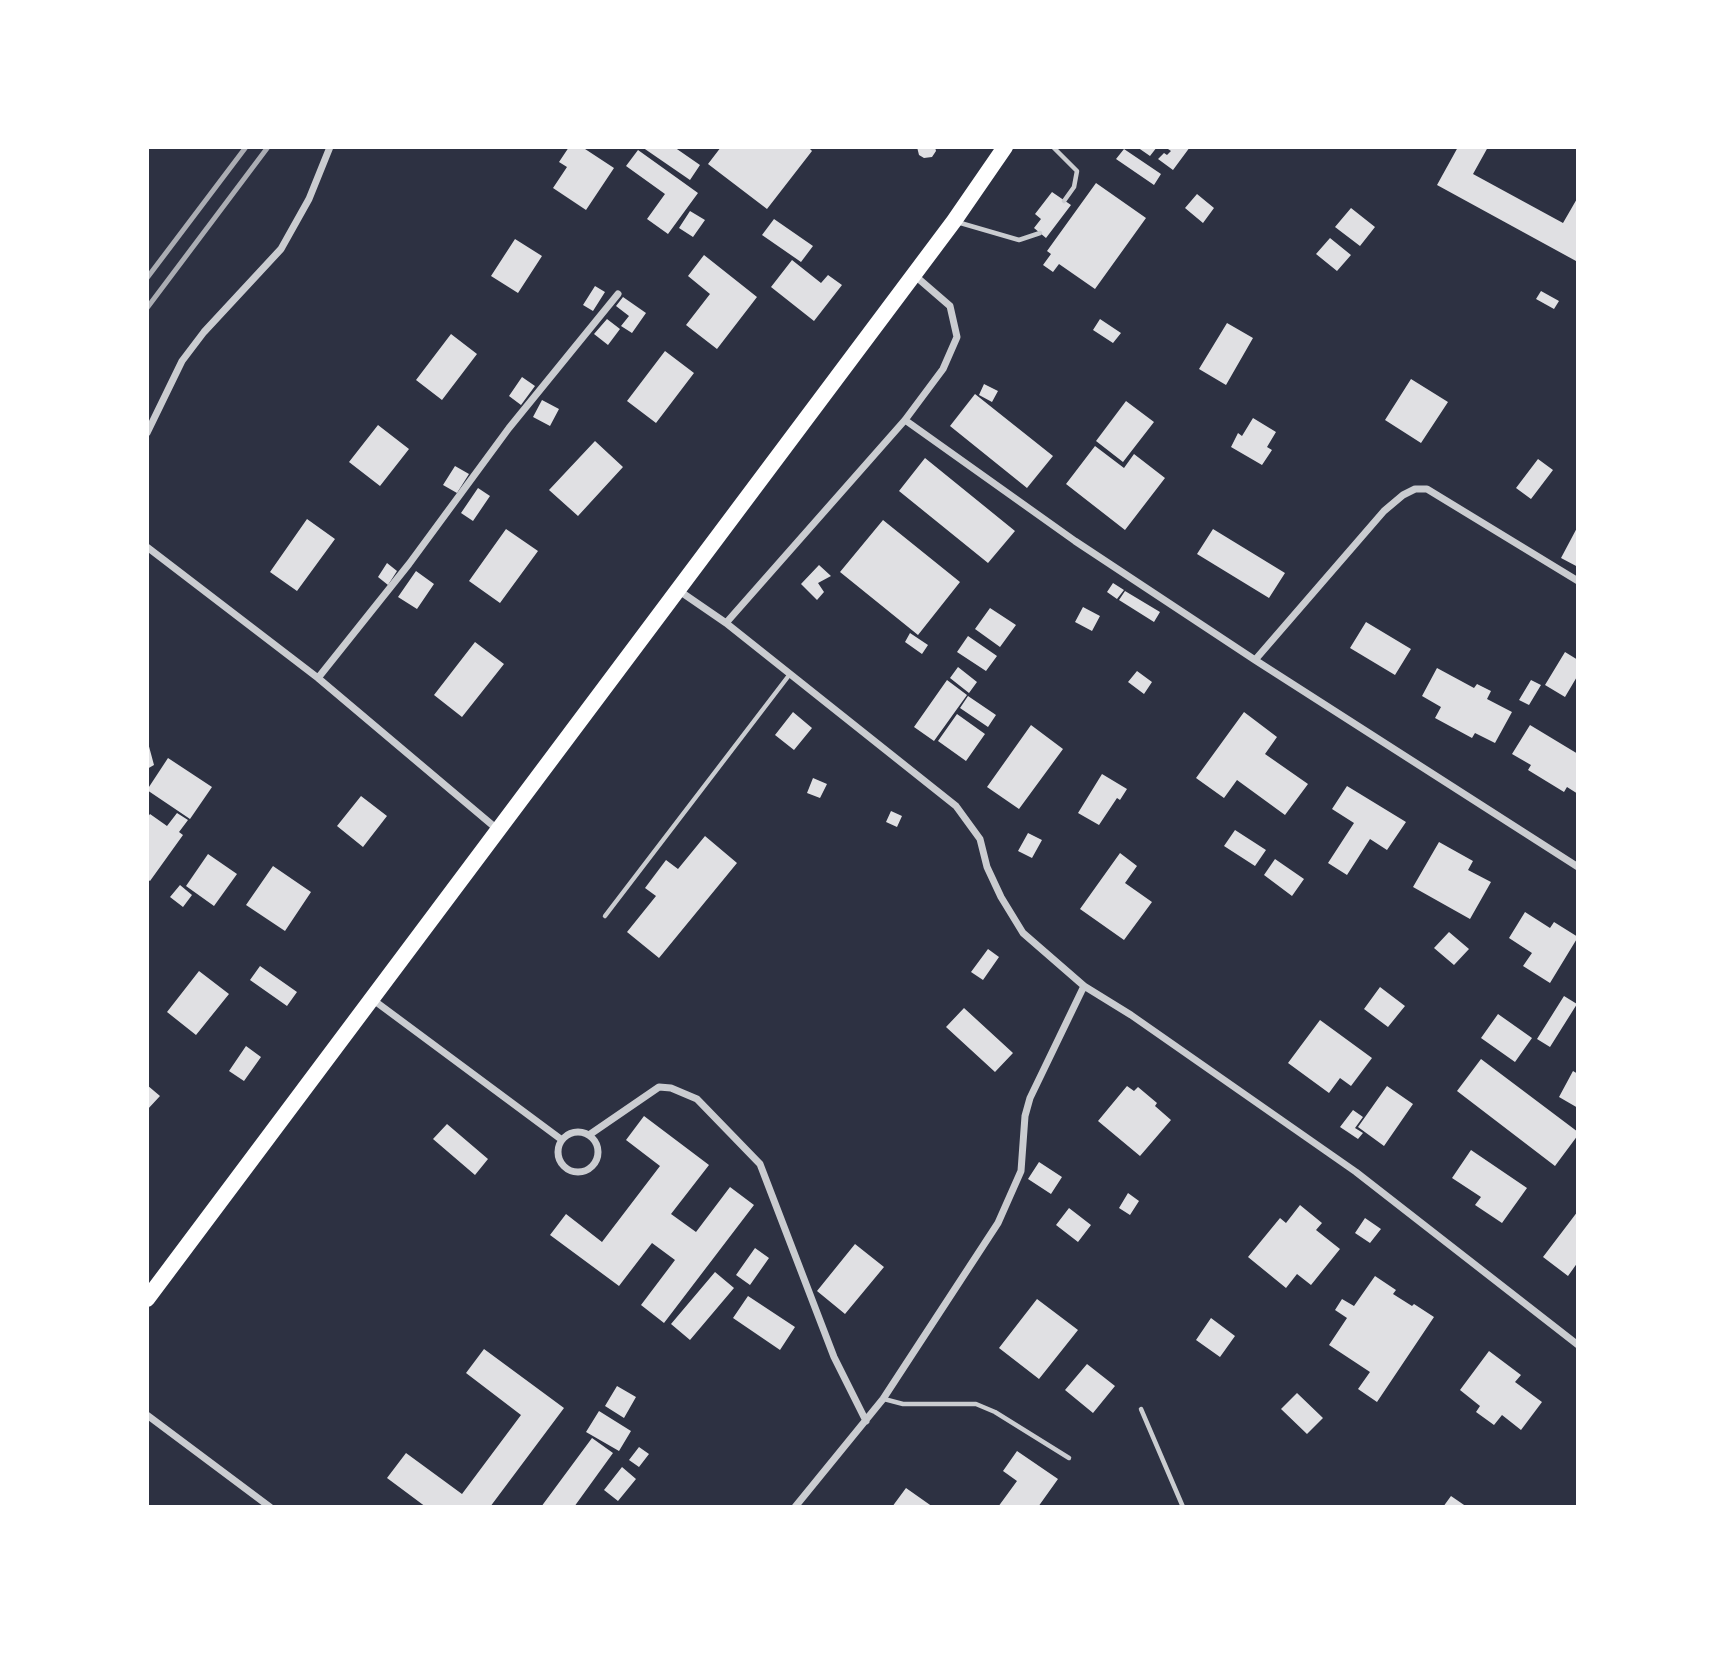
<!DOCTYPE html>
<html>
<head>
<meta charset="utf-8">
<style>
	body { margin:0 }
	#map { position:relative; width:1725px; height:1654px; overflow:hidden; background:#2d3142; font-family:"Asap Condensed",sans-serif }
	canvas { display:block }
	.frame { position:absolute; inset:0; border:149px solid #fff; pointer-events:none }
</style>
</head>
<body>
<div id="map">
<canvas width="1725" height="1654"></canvas>
<div class="frame"></div>
</div>
<script>
const context = document.querySelector('canvas').getContext('2d');
context.lineJoin = 'round';
function fillPath(path, color) {
  context.fillStyle = color;
  context.fill(path, 'evenodd');
}
function toPath(rows) {
  const path = new Path2D();
  for (const r of rows) {
    if (r.length === 3) {
      path.moveTo(r[0] + r[2], r[1]);
      path.arc(r[0], r[1], r[2], 0, 2 * Math.PI);
      continue;
    }
    path.moveTo(r[0], r[1]);
    for (let i = 2; i < r.length; i += 2) path.lineTo(r[i], r[i + 1]);
  }
  return path;
}
function stroke(path, color, width, dash) {
  context.strokeStyle = color;
  context.lineWidth = width;
  context.lineCap = dash ? 'butt' : 'round';
  context.setLineDash(dash || []);
  context.stroke(path);
}
const building = toPath([
	[569,147,582,147,614,168,586,210,553,188,567,167,559,162],
	[642,147,674,147,700,165,690,180],
	[721,147,808,147,812,151,767,209,708,164],
	[917,147,935,147,936,151,932,157,924,158,919,155],
	[1137,147,1157,147,1150,156],
	[1165,147,1190,147,1173,170,1158,159,1164,153,1167,155,1171,151],
	[1458,147,1488,147,1473,174,1563,223,1578,197,1578,256,1576,261,1437,185],
	[1124,149,1161,174,1154,185,1116,159],
	[638,150,698,193,668,234,647,219,665,194,626,166],
	[1096,183,1146,218,1095,289,1059,264,1053,272,1043,265,1051,254,1047,251],
	[1052,192,1071,205,1046,238,1034,228,1041,219,1035,214],
	[1197,194,1214,208,1203,223,1185,208],
	[1351,208,1375,227,1360,246,1335,227],
	[690,211,705,220,693,237,679,228],
	[774,219,813,246,801,262,762,235],
	[1330,238,1351,255,1337,271,1316,254],
	[515,239,542,256,518,293,491,276],
	[704,255,757,297,717,349,686,325,710,294,688,276],
	[792,260,821,283,828,275,842,285,814,321,771,287],
	[595,286,605,292,593,311,583,305],
	[1541,291,1559,301,1554,309,1536,299],
	[623,297,646,313,632,333,621,326,629,316,616,306],
	[607,319,620,329,608,345,594,334],
	[1100,319,1121,333,1113,343,1093,330],
	[1227,323,1253,338,1226,385,1199,369],
	[451,334,477,354,442,400,416,380],
	[665,351,694,373,656,423,627,401],
	[522,377,535,386,521,405,509,396],
	[1411,379,1448,402,1421,443,1385,420],
	[984,384,998,391,992,402,979,395],
	[975,394,1053,456,1027,488,950,426],
	[542,400,559,409,550,426,533,417],
	[1126,401,1154,422,1123,462,1096,441],
	[1253,418,1276,432,1267,447,1272,450,1262,465,1231,447,1238,433,1242,436],
	[378,425,409,449,380,486,349,462],
	[595,441,623,467,578,516,549,490],
	[1095,446,1124,468,1134,454,1165,478,1125,530,1066,484],
	[925,458,1015,531,988,563,899,491],
	[1538,459,1553,470,1531,499,1516,488],
	[455,466,469,474,457,493,443,485],
	[478,488,490,496,473,521,461,513],
	[307,519,335,539,297,591,270,572],
	[883,520,960,582,918,635,840,572],
	[1578,526,1578,567,1561,558],
	[506,529,538,551,500,603,469,581],
	[1213,529,1285,573,1269,598,1197,554],
	[387,563,397,571,388,585,378,577],
	[819,565,831,576,818,583,824,592,817,600,801,584],
	[416,571,434,584,417,609,398,597],
	[1113,583,1124,590,1117,599,1107,592],
	[1125,591,1160,612,1154,622,1119,600],
	[1083,607,1100,616,1092,631,1075,622],
	[990,608,1016,625,1000,647,975,629],
	[1366,622,1411,649,1395,675,1350,648],
	[910,633,928,645,922,654,905,642],
	[968,636,997,656,986,671,957,652],
	[475,642,504,664,462,717,434,695],
	[1565,652,1578,660,1578,675,1565,697,1545,685],
	[958,667,977,682,969,693,950,678],
	[1437,668,1474,688,1477,684,1491,691,1487,699,1512,712,1495,743,1475,733,1472,738,1435,718,1441,707,1422,696],
	[1137,671,1152,682,1144,694,1128,682],
	[947,680,967,695,934,741,914,727],
	[1531,680,1541,685,1529,705,1519,700],
	[968,696,996,715,988,727,960,708],
	[793,712,812,728,794,750,775,735],
	[1244,712,1277,737,1265,754,1308,784,1285,815,1237,780,1224,798,1196,778],
	[957,714,985,734,966,761,938,741],
	[1031,725,1063,749,1019,809,987,787],
	[1530,725,1578,754,1578,794,1567,787,1564,792,1528,770,1531,765,1512,754],
	[147,739,154,765,147,769],
	[168,758,212,787,190,819,147,790],
	[1102,774,1127,789,1120,800,1117,798,1099,825,1078,813],
	[813,778,827,784,820,798,807,793],
	[1347,786,1406,822,1387,850,1370,839,1347,875,1328,863,1354,823,1332,809],
	[361,796,387,816,363,847,337,826],
	[891,811,902,816,897,827,886,822],
	[177,813,188,820,179,832,183,835,150,881,147,879,147,818,150,814,167,826],
	[1235,830,1266,850,1255,866,1224,846],
	[1028,833,1042,840,1032,858,1018,851],
	[705,836,737,863,659,958,627,932,656,896,645,888,666,860,678,869],
	[1439,842,1473,861,1468,870,1491,882,1470,919,1413,887],
	[1120,853,1137,866,1125,883,1152,902,1124,940,1080,909],
	[208,854,237,874,214,906,186,886],
	[1275,859,1304,879,1292,896,1264,875],
	[273,866,311,892,285,931,246,905],
	[180,885,192,895,183,907,170,897],
	[1525,912,1550,928,1554,922,1578,937,1550,983,1523,966,1532,953,1509,938],
	[1449,932,1469,949,1454,965,1434,948],
	[988,949,999,957,983,980,971,972],
	[260,966,297,992,287,1006,250,980],
	[199,971,229,994,196,1035,167,1012],
	[1380,987,1405,1006,1388,1027,1364,1009],
	[1564,996,1577,1004,1550,1047,1537,1039],
	[964,1008,1013,1053,995,1072,946,1027],
	[1498,1014,1532,1038,1515,1062,1481,1038],
	[1320,1020,1372,1058,1351,1086,1340,1078,1329,1093,1288,1063],
	[246,1046,261,1057,244,1081,229,1071],
	[1481,1059,1578,1132,1578,1135,1555,1166,1457,1091],
	[1573,1071,1578,1074,1578,1108,1559,1097],
	[147,1085,160,1096,147,1110],
	[1127,1086,1134,1091,1138,1087,1157,1103,1155,1106,1171,1120,1140,1156,1098,1121],
	[1387,1086,1413,1104,1384,1146,1358,1127],
	[1353,1110,1363,1117,1355,1128,1363,1133,1358,1139,1340,1127],
	[644,1116,709,1165,671,1214,696,1232,730,1187,754,1205,664,1323,641,1305,675,1260,652,1243,619,1286,550,1235,566,1214,602,1242,660,1166,626,1140],
	[447,1124,488,1159,475,1175,433,1139],
	[1471,1150,1527,1188,1502,1223,1475,1205,1481,1197,1452,1178],
	[1039,1162,1062,1177,1051,1194,1028,1179],
	[1128,1193,1139,1201,1130,1215,1119,1208],
	[1300,1205,1322,1223,1316,1230,1340,1249,1311,1285,1297,1274,1286,1288,1248,1257,1280,1218,1286,1223],
	[1069,1208,1091,1225,1078,1242,1056,1225],
	[1578,1211,1578,1262,1568,1276,1543,1257],
	[1365,1218,1381,1229,1370,1243,1355,1233],
	[855,1244,884,1267,845,1314,817,1291],
	[755,1248,769,1258,750,1285,736,1275],
	[715,1272,734,1288,690,1340,671,1324],
	[1375,1276,1396,1290,1393,1294,1412,1306,1414,1304,1434,1317,1377,1402,1358,1389,1370,1372,1329,1345,1347,1318,1335,1310,1342,1299,1354,1306],
	[748,1296,795,1327,780,1350,733,1318],
	[1037,1299,1078,1330,1039,1379,999,1348],
	[1211,1318,1235,1336,1220,1357,1196,1340],
	[484,1349,564,1408,490,1507,426,1507,387,1478,406,1453,462,1494,521,1415,466,1373],
	[1489,1351,1521,1375,1515,1382,1542,1402,1521,1430,1502,1415,1494,1425,1476,1412,1480,1406,1460,1390],
	[1087,1364,1115,1386,1093,1413,1065,1390],
	[617,1386,636,1397,624,1418,605,1406],
	[1297,1393,1323,1418,1307,1434,1281,1409],
	[599,1411,631,1431,619,1451,586,1432],
	[592,1438,613,1453,574,1507,541,1507],
	[639,1447,649,1454,639,1467,629,1460],
	[1017,1451,1058,1479,1038,1507,998,1507,1017,1481,1003,1471],
	[622,1467,636,1479,618,1501,604,1490],
	[906,1488,933,1507,892,1507],
	[1451,1496,1467,1507,1443,1507]
]);
const service = toPath([
	[1053,147,1077,171,1074,187,1064,201],
	[957,222,1019,240,1040,233],
	[605,916,790,674],
	[884,1399,903,1404,976,1404,995,1412,1069,1458],
	[1141,1409,1183,1507]
]);
const minor = toPath([
	[905,420,1075,541,1255,660,1578,867],
	[147,433,182,361,204,332,281,249,309,199,330,147],
	[147,547,318,678,497,829],
	[678,590,726,623,956,806,980,839,987,867,1001,897,1023,933,1084,986,1131,1015,1356,1172,1578,1345],
	[726,623,905,420,943,369,957,337,950,306,913,274],
	[1255,660,1384,511,1403,495,1415,489,1427,489,1578,581],
	[318,678,409,564,509,428,618,294],
	[372,999,562,1140],
	[578,1152,20],
	[589,1135,659,1087,671,1088,697,1099,760,1164,834,1357,866,1421],
	[147,1415,270,1507],
	[795,1507,883,1399,998,1223,1021,1171,1025,1116,1030,1098,1084,986]
]);
const trunk = toPath([
	[147,1299,954,221,1005,147]
]);
const rail = toPath([
	[147,278,246,147],
	[147,308,268,147]
]);
fillPath(building, '#e0e0e3');
stroke(service, '#caccd0', 4.5);
stroke(minor, '#caccd0', 7);
stroke(trunk, '#fff', 16);
stroke(rail, '#abadb3', 5);
</script>
</body>
</html>
